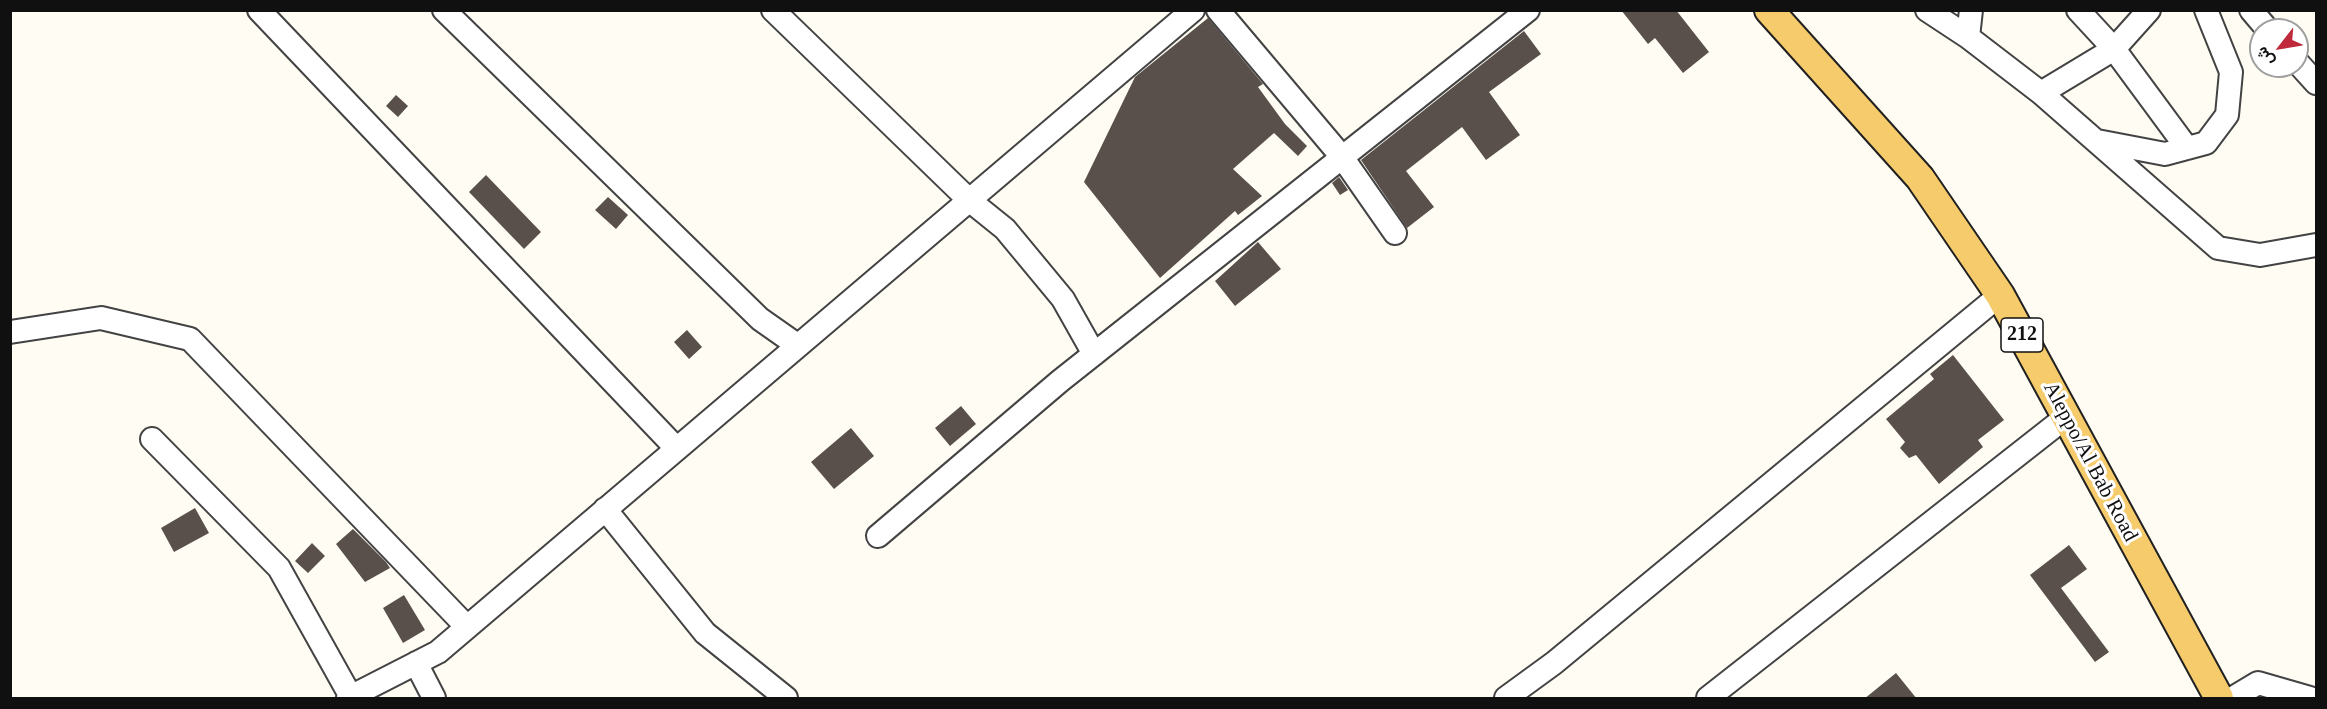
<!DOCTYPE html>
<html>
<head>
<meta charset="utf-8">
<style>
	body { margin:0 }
	#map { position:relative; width:2327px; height:709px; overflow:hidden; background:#fffcf3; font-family:"Times New Roman",Vazirmatn,serif }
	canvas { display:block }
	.frame { position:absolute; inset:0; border:12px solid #101010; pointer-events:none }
	.north { position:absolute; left:2249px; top:18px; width:60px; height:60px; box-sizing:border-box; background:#fff; border:2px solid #9f9f9f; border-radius:50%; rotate:239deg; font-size:16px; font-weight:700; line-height:24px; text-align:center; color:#101010 }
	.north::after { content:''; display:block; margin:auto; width:21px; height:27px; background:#bf293b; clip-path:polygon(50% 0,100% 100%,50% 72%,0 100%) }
</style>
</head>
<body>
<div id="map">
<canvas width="2327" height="709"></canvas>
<div class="frame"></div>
<div class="north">ش</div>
</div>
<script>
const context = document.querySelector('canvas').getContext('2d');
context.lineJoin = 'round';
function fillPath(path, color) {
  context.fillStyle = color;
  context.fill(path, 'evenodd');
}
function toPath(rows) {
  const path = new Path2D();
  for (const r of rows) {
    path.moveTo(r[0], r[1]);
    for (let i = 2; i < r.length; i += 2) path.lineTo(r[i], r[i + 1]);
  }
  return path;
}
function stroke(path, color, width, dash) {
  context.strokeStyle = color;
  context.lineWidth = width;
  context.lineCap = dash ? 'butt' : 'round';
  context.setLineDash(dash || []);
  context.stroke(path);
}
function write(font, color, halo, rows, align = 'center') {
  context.font = font + ' "Times New Roman",serif';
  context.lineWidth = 6;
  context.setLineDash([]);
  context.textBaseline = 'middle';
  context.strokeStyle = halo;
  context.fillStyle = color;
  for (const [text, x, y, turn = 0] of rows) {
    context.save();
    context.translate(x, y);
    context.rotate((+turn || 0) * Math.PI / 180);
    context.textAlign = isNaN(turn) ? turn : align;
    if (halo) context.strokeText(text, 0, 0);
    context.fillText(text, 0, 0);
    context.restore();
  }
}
const building = toPath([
	[1621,10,1676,10,1709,52,1683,73,1655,38,1648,44],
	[1208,18,1263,84,1258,87,1285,124,1307,146,1298,156,1274,133,1233,169,1262,196,1238,215,1235,211,1160,278,1084,182,1135,77],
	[1524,31,1541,54,1489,92,1520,135,1486,160,1462,127,1406,171,1434,207,1407,228,1361,160],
	[396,95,408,106,398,117,386,106],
	[486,175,541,232,524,249,469,192],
	[1339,177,1348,190,1340,195,1332,183],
	[608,197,628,215,616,229,595,210],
	[1258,242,1281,269,1235,306,1215,281],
	[687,330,702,347,689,359,674,342],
	[1953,355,2004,420,1978,440,1983,447,1939,484,1916,455,1909,458,1900,448,1905,442,1886,419,1934,379,1930,374],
	[961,406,976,424,950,446,935,428],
	[851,428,874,456,834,489,811,462],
	[195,508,209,533,174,552,161,528],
	[353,529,386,562,390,568,365,582,336,544],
	[312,543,325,556,308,573,295,561],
	[2069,545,2087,569,2061,588,2109,652,2095,662,2030,575],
	[404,595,425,630,403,643,383,608],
	[1896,673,1917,699,1864,699]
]);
const minor = toPath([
	[259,10,676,448],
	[444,10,760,319,797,345],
	[773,10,969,200,1005,229,1063,299,1094,354],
	[1218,10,1342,157,1395,233],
	[1927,10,1968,37,2041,93,2218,248,2260,255,2316,245],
	[2078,10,2114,49,2187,148],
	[2251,10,2268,30],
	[1968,37,1971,10],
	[2297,62,2316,83],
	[2041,93,2114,49,2149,10],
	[2097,141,2165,154,2206,143,2227,115,2231,72,2206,10],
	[10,332,101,318,190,339,467,627],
	[152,439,279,568,351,697],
	[605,509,705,633,786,698],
	[878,536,1060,381,1528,10],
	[416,663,434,698],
	[348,698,438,652,1193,10],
	[1506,698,1554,663,2000,295],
	[1708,698,2066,417],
	[2233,698,2258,683,2310,698]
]);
const major = toPath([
	[1769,10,1920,178,2000,295,2219,698]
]);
const shields = [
	[2022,335,42]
];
const shieldNames = [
	["212",2022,335]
];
const streetNames = [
	["Aleppo/Al Bab Road",2090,462,62]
];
fillPath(building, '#59504c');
stroke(minor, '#434343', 26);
stroke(major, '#212121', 32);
stroke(minor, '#fff', 22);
stroke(major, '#f6cb6c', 28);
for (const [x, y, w] of shields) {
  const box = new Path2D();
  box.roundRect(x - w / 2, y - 17, w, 34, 4.5);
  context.fillStyle = '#fff';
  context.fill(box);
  stroke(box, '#101010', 1.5);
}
write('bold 20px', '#101010', null, shieldNames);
write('21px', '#101010', '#fff', streetNames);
</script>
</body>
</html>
